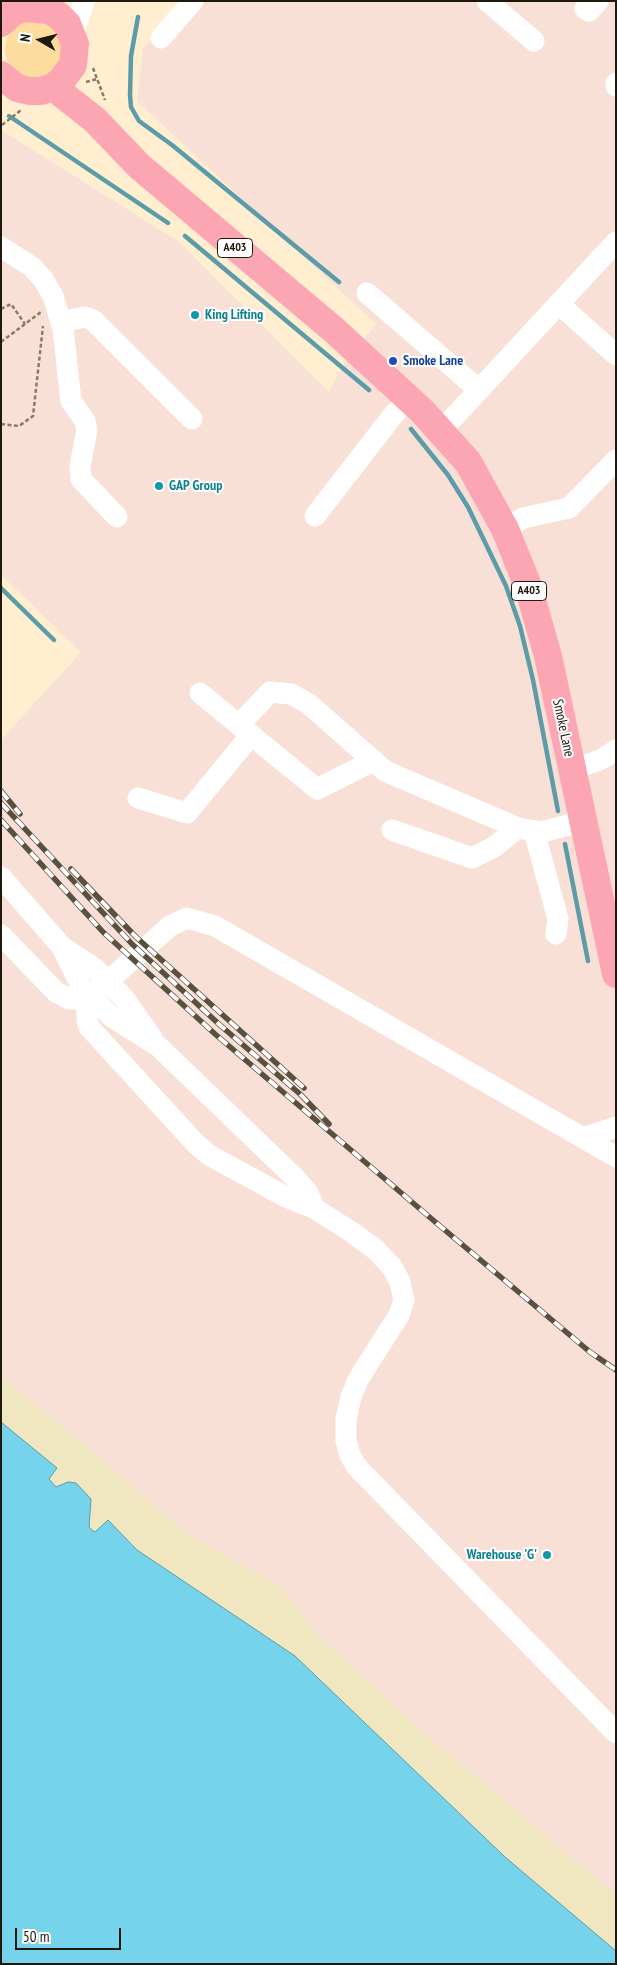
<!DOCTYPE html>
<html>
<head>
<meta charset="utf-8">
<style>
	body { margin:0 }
	#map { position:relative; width:617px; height:1965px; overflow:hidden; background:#ffeed0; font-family:"PT Sans Narrow",sans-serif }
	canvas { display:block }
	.frame { position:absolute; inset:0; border:2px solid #1e180d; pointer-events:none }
	.north { position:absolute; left:15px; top:15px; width:50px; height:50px; -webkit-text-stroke:4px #fff; paint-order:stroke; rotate:278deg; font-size:14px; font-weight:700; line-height:20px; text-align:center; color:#1e180d }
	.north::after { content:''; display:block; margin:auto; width:18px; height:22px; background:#1e180d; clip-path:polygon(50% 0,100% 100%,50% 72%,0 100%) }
	.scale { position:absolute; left:15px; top:1928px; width:106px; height:22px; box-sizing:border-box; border:2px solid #1e180d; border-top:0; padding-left:6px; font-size:15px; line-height:18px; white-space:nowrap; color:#1e180d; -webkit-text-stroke:4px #fff; paint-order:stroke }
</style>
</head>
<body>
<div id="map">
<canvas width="617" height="1965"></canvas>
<div class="frame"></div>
<div class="north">N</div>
<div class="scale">50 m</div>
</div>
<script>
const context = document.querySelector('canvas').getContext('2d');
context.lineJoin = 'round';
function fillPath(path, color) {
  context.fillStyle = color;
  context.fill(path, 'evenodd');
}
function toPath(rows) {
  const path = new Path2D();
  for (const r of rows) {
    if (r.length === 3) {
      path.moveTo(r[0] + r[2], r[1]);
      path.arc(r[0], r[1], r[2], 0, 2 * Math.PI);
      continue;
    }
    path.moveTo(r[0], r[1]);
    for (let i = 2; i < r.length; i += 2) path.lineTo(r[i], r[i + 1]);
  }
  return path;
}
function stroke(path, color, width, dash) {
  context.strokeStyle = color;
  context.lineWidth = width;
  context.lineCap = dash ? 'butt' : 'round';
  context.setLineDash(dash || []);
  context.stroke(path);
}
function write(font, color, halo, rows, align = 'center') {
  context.font = font + ' "PT Sans Narrow",sans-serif';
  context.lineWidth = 4;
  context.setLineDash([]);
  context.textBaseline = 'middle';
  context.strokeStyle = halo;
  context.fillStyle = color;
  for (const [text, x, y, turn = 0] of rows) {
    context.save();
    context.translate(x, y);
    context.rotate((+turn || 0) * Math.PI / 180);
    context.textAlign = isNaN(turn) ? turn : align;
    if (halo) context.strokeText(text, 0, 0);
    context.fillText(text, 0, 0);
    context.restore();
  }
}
const industrial = toPath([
	[185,1,616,1,616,1947,297,1656,148,1552,1,1419,1,740,81,652,1,575,1,130,178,241,329,392,342,367,376,324,137,101,143,49]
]);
const green = toPath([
	[34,49,29]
]);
const sand = toPath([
	[1,1376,101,1458,184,1532,282,1587,318,1636,413,1723,616,1895,616,1958,600,1951,271,1641,77,1543,91,1499,84,1491,71,1502,1,1462]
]);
const water = toPath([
	[1,1422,57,1468,49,1479,56,1487,68,1482,76,1483,91,1499,89,1527,92,1530,95,1532,108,1520,137,1550,295,1656,505,1857,616,1951,616,1964,1,1964,1,1422]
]);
const stream = toPath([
	[138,17,131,56,130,95,131,107,139,121,172,145,339,282],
	[9,116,168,223],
	[185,236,369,390],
	[411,429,448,475,468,507,506,586,520,626,533,680,558,811],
	[1,588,54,640],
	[565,844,588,961]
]);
const path = toPath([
	[93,68,105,100],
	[86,82,97,79],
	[2,125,21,110],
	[1,309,11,304,25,324],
	[1,342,41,312],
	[1,424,19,426,33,416,43,326]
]);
const minor = toPath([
	[487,1,534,41],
	[585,9,589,11,598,1],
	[73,35,84,1],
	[161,38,193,1],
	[616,83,616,86],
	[1,247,32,267,43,279,53,296,63,329,71,401,85,421,87,430,80,466,81,479,117,517],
	[367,293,479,390],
	[559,304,616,355],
	[61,322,85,317,93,320,192,419],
	[441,431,616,242],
	[315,516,394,414,409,399],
	[505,529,523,518,569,508,616,460],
	[200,693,317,789,373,761],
	[239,725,270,692,291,694,309,704,385,771,518,828,542,832,583,821],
	[572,770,602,759,616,750],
	[138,798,187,813,251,735],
	[392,830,472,858,494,847,518,828],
	[534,831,558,919,556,934],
	[1,877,62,947,81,986,112,1017,158,1046,293,1176,308,1193,314,1208],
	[1,935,56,992,70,999,87,1000,170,926,187,918,215,926,616,1157],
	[62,947,93,967,124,998,152,1038],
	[87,1000,87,1020,89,1027,196,1144,209,1155,286,1197,314,1208,353,1233,376,1250,392,1267,400,1282,404,1300,399,1315,359,1378,351,1397,346,1419,346,1441,350,1455,356,1466,616,1733],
	[583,1138,616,1127]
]);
const highway = toPath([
	[1,23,13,12,24,8,48,10,58,15,67,24,75,44,73,65,61,81,53,87,41,91,29,91,17,88,1,75],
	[53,87,95,120,139,166,334,330,422,411,468,462,505,529,528,586,548,656,616,974]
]);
const rail = toPath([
	[1,791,20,814],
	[1,803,132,944,221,1026,300,1094,329,1124],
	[1,820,103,932,215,1034,440,1226,590,1352,616,1370],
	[71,869,136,937,304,1088]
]);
const markers = [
	[195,315,5,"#0f9aa8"],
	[393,361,5,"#1a4fb4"],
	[159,486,5,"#0f9aa8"],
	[547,1555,5,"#0f9aa8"]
];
const shields = [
	[235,248,35],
	[529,591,35]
];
const shieldNames = [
	["A403",235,248],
	["A403",529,591]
];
const cultureNames = [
	["King Lifting",205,315],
	["GAP Group",169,486],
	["Warehouse 'G'",537,1555,"right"]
];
const transitNames = [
	["Smoke Lane",403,361]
];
const streetNames = [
	["Smoke Lane",563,728,78]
];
fillPath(industrial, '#f9e0d7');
fillPath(green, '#fddca0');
fillPath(sand, '#f0e7c1');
fillPath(water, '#75d4eb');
stroke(water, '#5b9ca8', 1);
stroke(stream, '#5b9ca8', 4.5);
stroke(path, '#867b67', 2.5, [4, 2.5]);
stroke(minor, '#fff', 21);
stroke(highway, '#fda6b3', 28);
stroke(rail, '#595040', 5.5);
stroke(rail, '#fff', 4, [11]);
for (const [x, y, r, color] of markers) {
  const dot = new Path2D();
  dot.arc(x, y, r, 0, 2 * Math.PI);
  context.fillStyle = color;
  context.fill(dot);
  stroke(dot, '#fff', 2);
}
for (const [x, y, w] of shields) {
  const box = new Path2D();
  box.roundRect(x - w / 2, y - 9.5, w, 19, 4);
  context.fillStyle = '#fff';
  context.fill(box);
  stroke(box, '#1e180d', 1);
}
write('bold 12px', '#1e180d', null, shieldNames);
write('bold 14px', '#0d838f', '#fff', cultureNames, 'left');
write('bold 14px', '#164399', '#fff', transitNames, 'left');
write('14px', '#1e180d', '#fff', streetNames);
</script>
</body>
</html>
